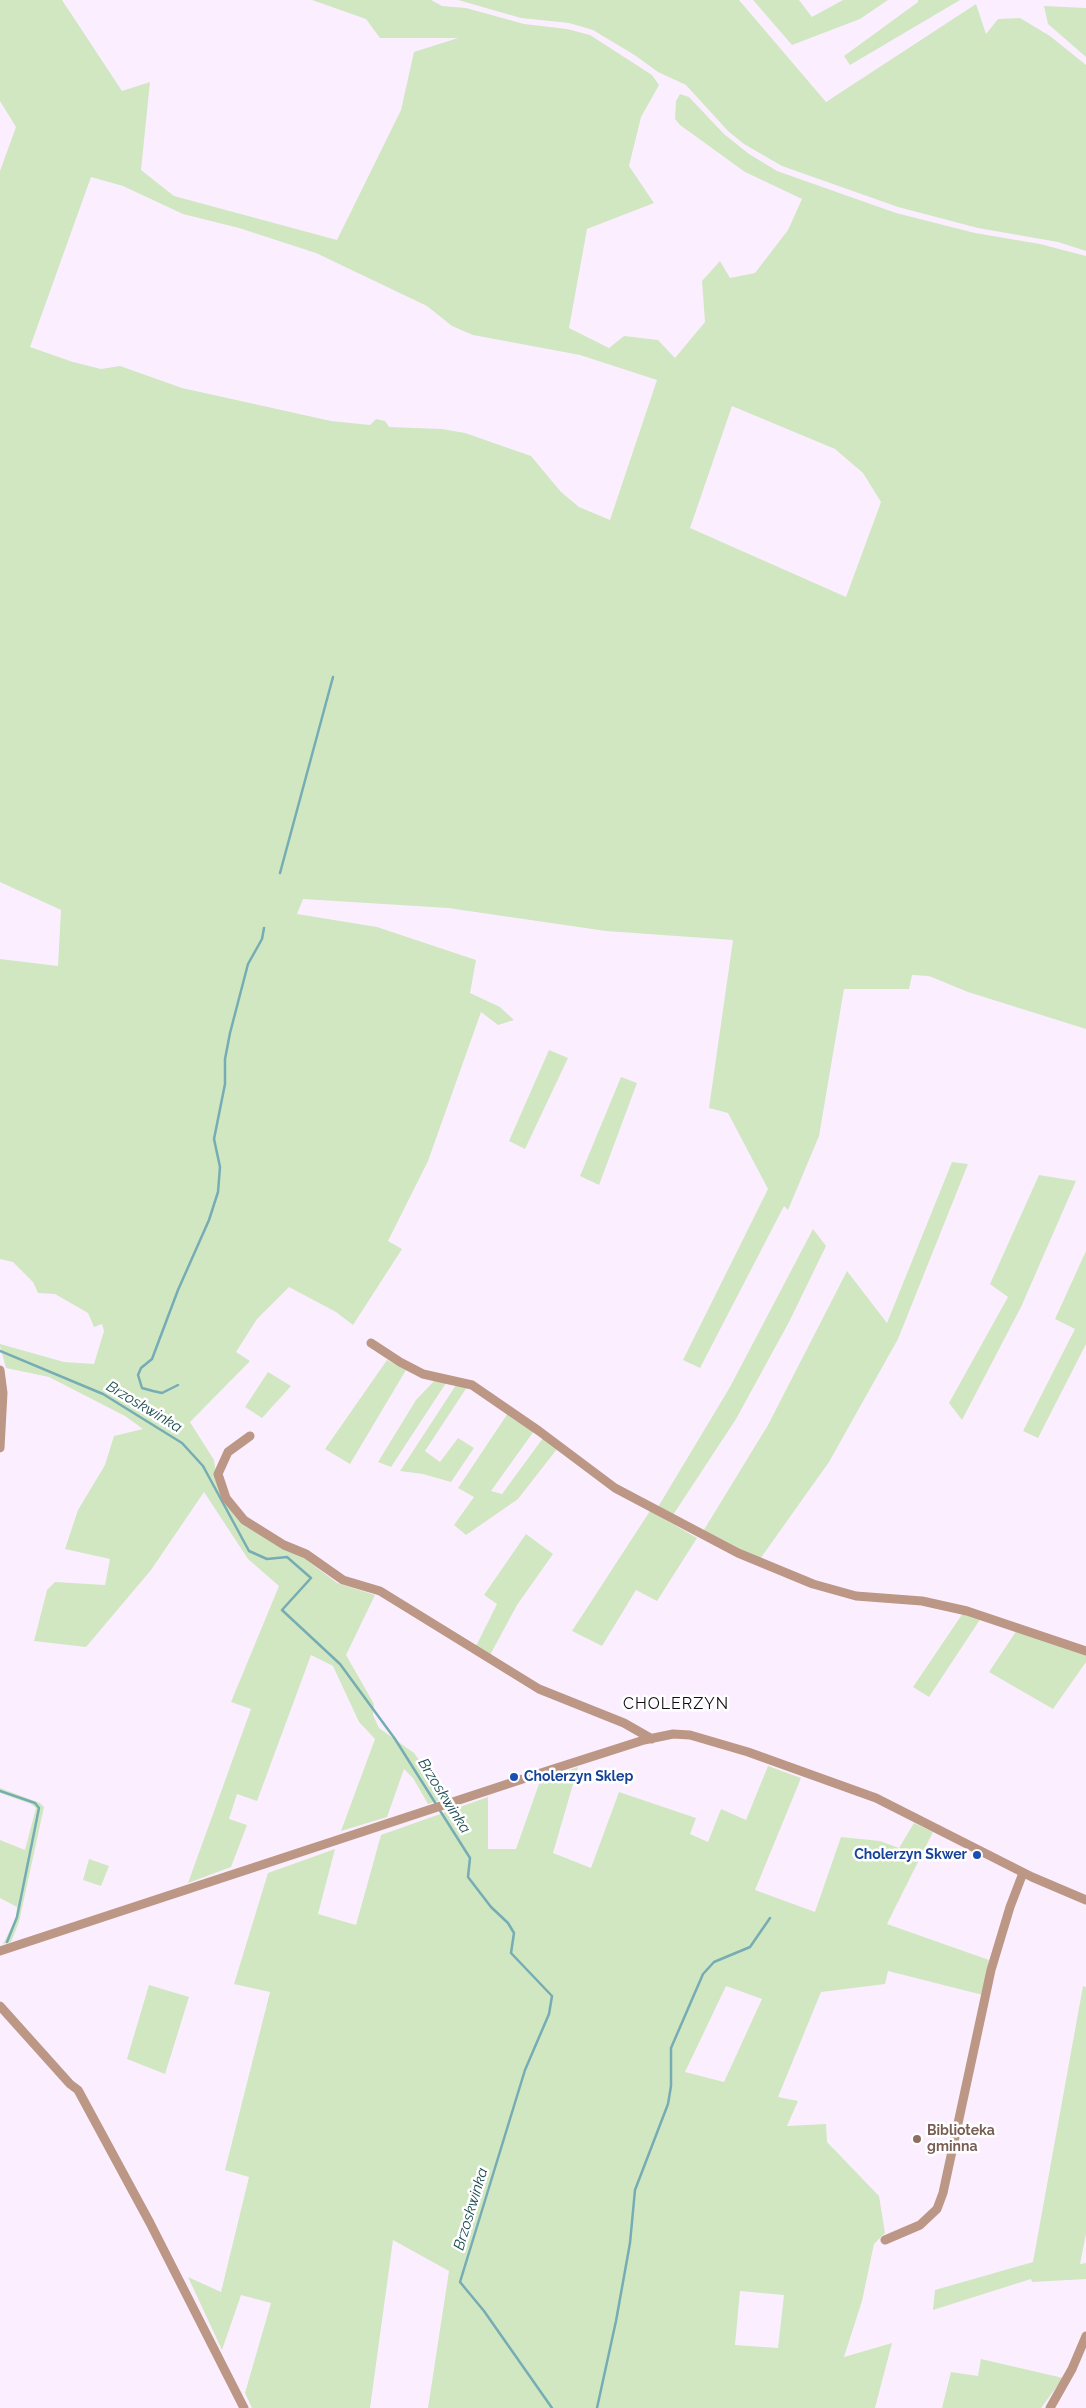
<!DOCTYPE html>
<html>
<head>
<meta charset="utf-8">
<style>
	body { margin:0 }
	canvas { display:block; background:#fbefff }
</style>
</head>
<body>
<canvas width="1086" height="2408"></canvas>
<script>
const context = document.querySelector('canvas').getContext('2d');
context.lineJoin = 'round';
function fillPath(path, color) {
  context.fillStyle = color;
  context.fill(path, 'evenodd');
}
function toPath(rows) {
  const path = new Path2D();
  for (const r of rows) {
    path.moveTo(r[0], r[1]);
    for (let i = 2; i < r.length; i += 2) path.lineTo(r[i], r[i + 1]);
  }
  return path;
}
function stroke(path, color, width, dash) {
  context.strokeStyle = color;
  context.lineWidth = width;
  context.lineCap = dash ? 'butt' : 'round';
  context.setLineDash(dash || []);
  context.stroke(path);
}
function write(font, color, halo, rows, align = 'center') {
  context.font = font + ' Raleway,sans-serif';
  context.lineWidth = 5;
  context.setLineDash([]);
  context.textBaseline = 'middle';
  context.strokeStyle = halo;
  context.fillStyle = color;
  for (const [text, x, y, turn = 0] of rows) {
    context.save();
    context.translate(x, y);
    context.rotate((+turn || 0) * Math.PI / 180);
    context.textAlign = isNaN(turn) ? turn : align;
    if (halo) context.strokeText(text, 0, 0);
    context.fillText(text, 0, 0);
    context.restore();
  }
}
const green = toPath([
	[0,0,62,0,122,91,150,82,141,170,174,196,337,240,401,110,414,52,458,38,380,38,366,19,312,0,431,0,442,6,466,8,524,24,567,29,590,35,652,75,659,85,641,117,629,166,654,203,587,229,569,328,609,348,624,336,658,340,675,358,705,322,702,281,720,261,730,278,755,273,788,230,802,199,745,172,680,125,675,119,676,101,680,94,689,97,724,134,749,154,777,171,896,213,975,233,1040,244,1086,256,1086,1029,968,992,929,976,912,975,909,989,844,989,819,1136,788,1210,784,1206,700,1368,683,1360,768,1189,728,1113,709,1108,733,940,606,931,448,908,303,899,297,914,377,927,476,960,470,993,500,1007,514,1020,498,1025,481,1012,428,1161,388,1241,402,1249,353,1325,336,1312,289,1287,257,1319,236,1352,250,1361,190,1422,214,1460,218,1489,225,1501,283,1548,304,1558,337,1583,375,1595,346,1655,374,1704,373,1715,379,1728,414,1753,447,1798,428,1804,413,1778,404,1769,387,1817,341,1831,375,1739,359,1722,333,1666,311,1655,257,1801,237,1794,229,1819,247,1825,231,1867,188,1883,251,1709,231,1702,279,1586,248,1559,204,1492,151,1570,86,1647,34,1641,47,1590,55,1582,105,1585,110,1559,65,1549,78,1510,105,1465,114,1436,143,1429,125,1416,49,1377,6,1368,0,1346,0,1344,64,1362,94,1364,104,1331,102,1324,94,1327,88,1313,55,1294,38,1293,33,1282,13,1262,0,1259,0,959,58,966,61,910,0,882,0,171,16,127,0,101],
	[91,177,123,186,183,214,239,228,316,253,427,306,452,326,473,335,580,355,657,380,610,520,579,507,561,492,531,456,465,433,442,429,389,427,385,421,376,419,370,425,331,421,182,388,120,366,101,369,73,362,30,347],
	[732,406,835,449,863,473,881,502,846,597,690,528],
	[458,0,739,0,826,102,976,4,986,34,998,19,1020,18,1050,36,1086,65,1086,251,1058,242,978,228,898,207,782,166,744,144,728,131,686,85,658,72,636,56,593,30,569,23,521,18],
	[753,0,799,0,812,17,843,0,888,0,860,19,792,45],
	[918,0,960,0,850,65,844,56,918,2],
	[1044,6,1086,8,1086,57,1048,24],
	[549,1050,568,1058,525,1149,509,1141],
	[621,1077,637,1083,599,1185,580,1176],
	[952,1162,968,1164,898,1339,829,1462,760,1559,702,1533,768,1425,847,1271,887,1323],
	[1039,1175,1076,1181,1021,1307,962,1420,949,1403,1008,1297,990,1284],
	[813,1229,826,1246,789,1322,736,1419,673,1515,658,1507,730,1387],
	[1086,1251,1086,1344,1038,1438,1023,1431,1075,1329,1055,1319],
	[387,1360,406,1370,350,1464,325,1449],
	[268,1372,291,1386,262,1418,245,1407],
	[434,1381,446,1383,391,1467,378,1462,416,1400],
	[456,1385,467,1387,425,1451,440,1462,458,1438,474,1448,451,1482,423,1474,400,1471],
	[508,1413,534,1431,491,1491,502,1494,543,1438,557,1449,518,1499,466,1535,454,1525,474,1497,458,1488],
	[650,1511,697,1538,657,1601,636,1590,602,1646,572,1631],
	[526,1534,553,1554,517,1605,490,1655,476,1646,497,1604,484,1595],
	[963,1613,981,1618,929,1697,913,1687],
	[1017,1630,1086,1655,1086,1662,1053,1709,989,1672],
	[768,1766,801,1778,755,1890,815,1912,841,1837,880,1841,899,1848,914,1823,933,1832,887,1924,989,1960,983,1995,888,1971,885,1984,821,1992,778,2097,798,2101,787,2126,826,2124,827,2142,879,2196,885,2233,874,2244,862,2301,844,2357,892,2343,875,2408,428,2408,449,2271,393,2240,370,2408,252,2408,245,2393,271,2303,241,2295,222,2350,188,2277,221,2292,249,2177,225,2170,270,1992,234,1984,268,1873,335,1849,318,1914,356,1925,381,1835,488,1797,488,1849,516,1849,540,1781,578,1767,553,1853,591,1868,619,1792,696,1818,690,1834,708,1842,721,1809,746,1820],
	[726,1986,762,1999,724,2082,685,2072],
	[740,2291,784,2295,778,2348,735,2345],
	[0,1788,40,1803,44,1807,19,1922,11,1942,3,1944,16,1918,17,1907,0,1898,0,1840,25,1850,36,1808,31,1804,0,1793],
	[89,1859,109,1866,101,1886,83,1880],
	[149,1985,189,1997,165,2074,127,2059],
	[1083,1986,1086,1987,1086,2234,1080,2264,1086,2263,1086,2279,1032,2282,1031,2279,933,2310,935,2290,1033,2262],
	[981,2359,1063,2378,1041,2408,942,2408,951,2372,978,2376]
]);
const stream = toPath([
	[280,873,333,677],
	[0,1351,103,1394,182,1443,203,1466,249,1551,267,1559,287,1557,311,1578,282,1610,340,1664,395,1739,436,1804],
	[178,1385,162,1393,153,1391,142,1388,138,1375,141,1368,152,1359,178,1290,209,1220,218,1192,220,1167,214,1139,225,1084,225,1059,230,1033,248,964,262,939,264,928],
	[0,1791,35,1803,39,1808,17,1917,7,1942],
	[439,1809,470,1858,468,1877,491,1907,508,1923,514,1933,511,1953,552,1996,549,2014,525,2070,460,2282,484,2311,552,2408],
	[597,2408,616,2321,630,2243,635,2190,668,2104,671,2086,671,2048,703,1974,714,1962,750,1947,770,1918]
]);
const minor = toPath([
	[371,1343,400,1362,423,1374,472,1385,539,1431,615,1488,738,1553,813,1584,856,1596,922,1601,967,1611,1086,1651],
	[0,1370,3,1393,0,1448],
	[250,1436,228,1452,218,1474,226,1498,244,1520,284,1545,306,1554,343,1580,380,1591,539,1689,624,1723,652,1739],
	[0,1951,544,1772,644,1740,673,1734,690,1735,748,1752,876,1798,1032,1877,1086,1900],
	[0,2006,70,2084,78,2090,150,2223,244,2408],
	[885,2240,920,2225,937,2209,943,2193,991,1970,1010,1907,1023,1873],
	[1050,2408,1072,2369,1086,2336]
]);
const markers = [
	[514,1777,5,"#1a4fb4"],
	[977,1855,5,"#1a4fb4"],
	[917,2139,5,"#8d6e63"]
];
const transitNames = [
	["Cholerzyn Sklep",524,1777],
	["Cholerzyn Skwer",967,1855,"right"]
];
const educationNames = [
	["Biblioteka",927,2131],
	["gminna",927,2147]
];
const waterNames = [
	["Brzoskwinka",144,1407,31],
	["Brzoskwinka",444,1796,58],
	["Brzoskwinka",471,2209,-73]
];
const quarterNames = [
	["CHOLERZYN",676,1704]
];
fillPath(green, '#d1e7c2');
stroke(stream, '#76acb3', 2.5);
stroke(minor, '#bd9785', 9);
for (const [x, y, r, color] of markers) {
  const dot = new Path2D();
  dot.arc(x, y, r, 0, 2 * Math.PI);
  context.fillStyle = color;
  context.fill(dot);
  stroke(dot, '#fff', 2);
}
write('bold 14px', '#164399', '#fff', transitNames, 'left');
write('bold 14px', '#785e54', '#fff', educationNames, 'left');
write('italic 15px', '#1b4b51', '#fff', waterNames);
context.letterSpacing = '1px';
write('16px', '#110d13', '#fff', quarterNames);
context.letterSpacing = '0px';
</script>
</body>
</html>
